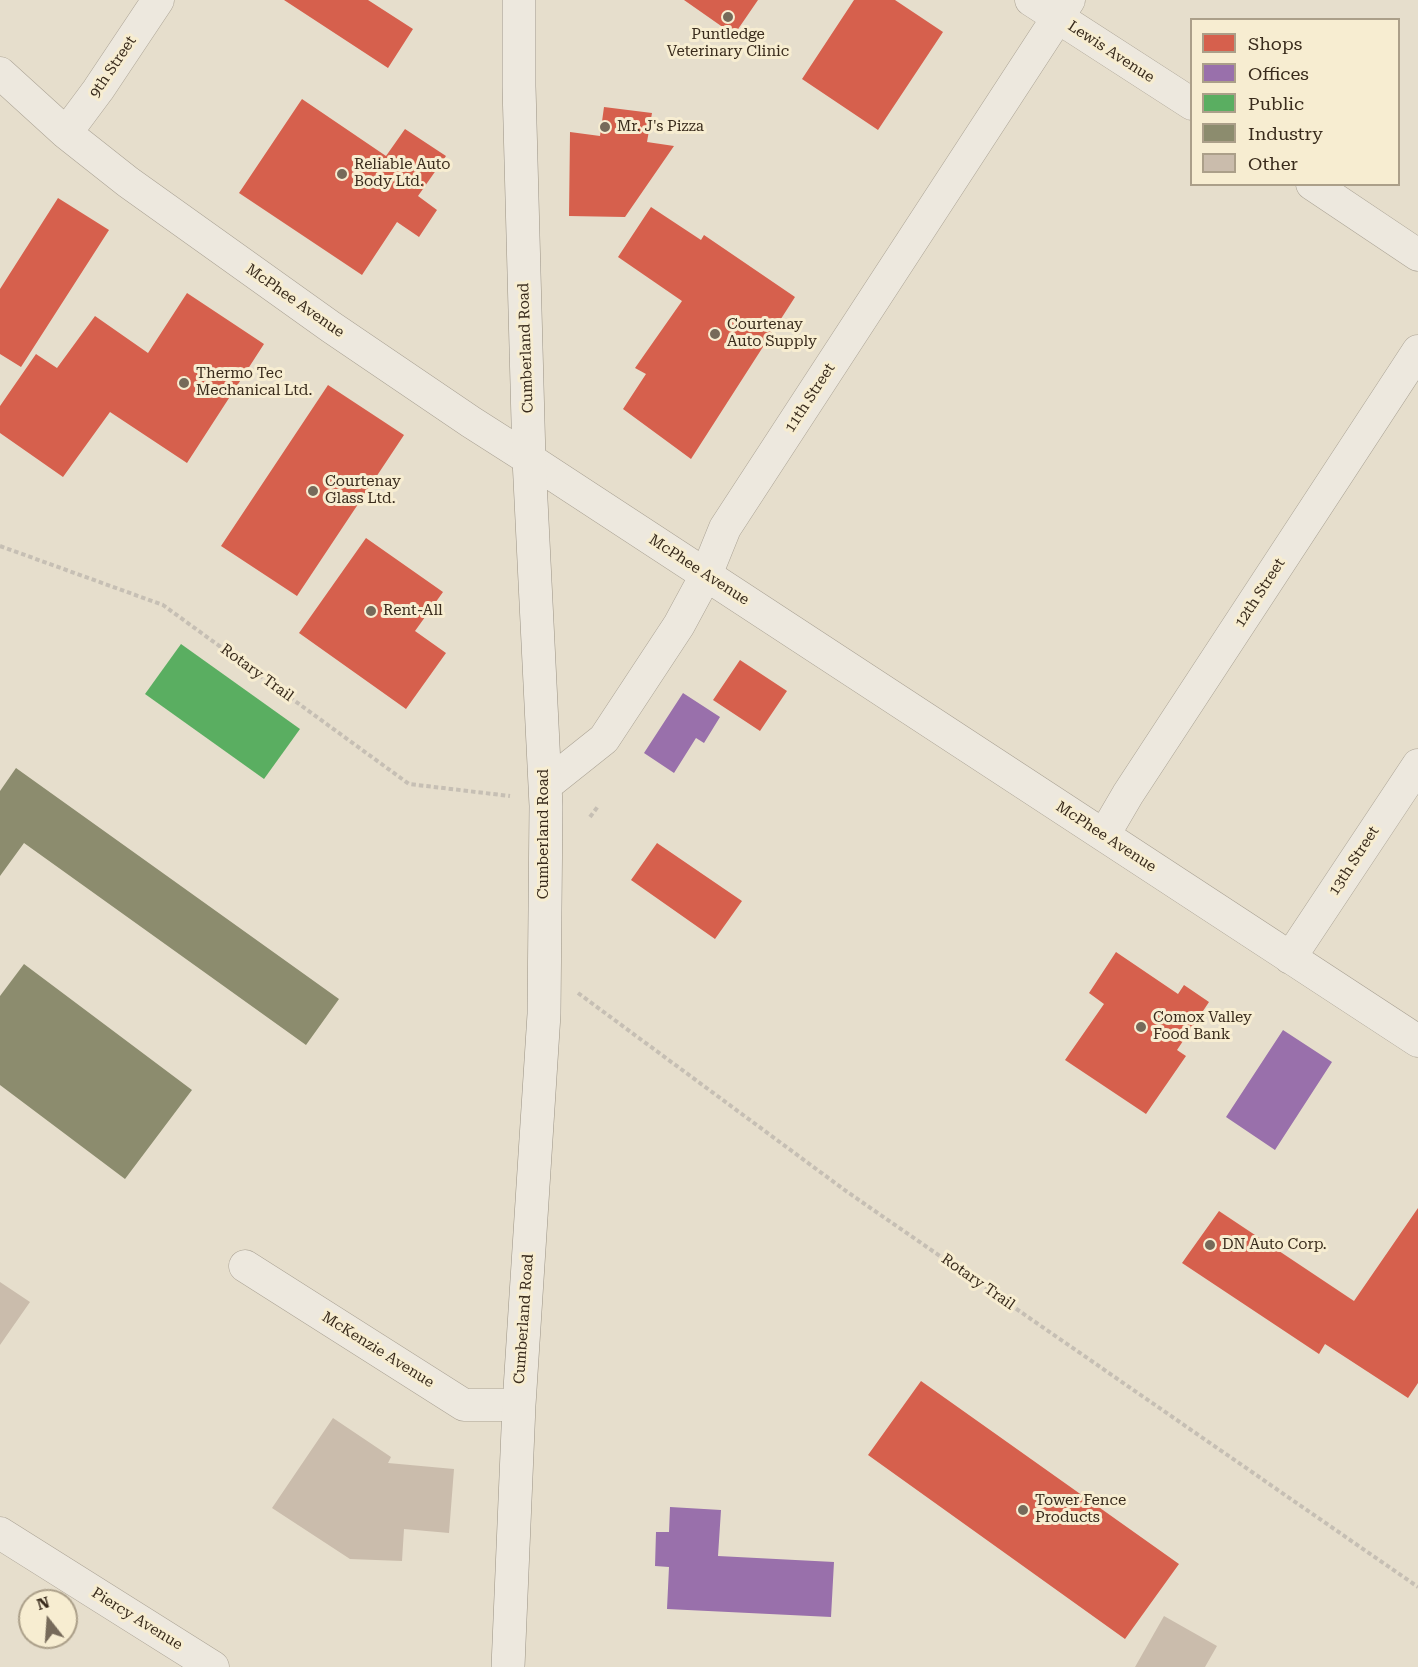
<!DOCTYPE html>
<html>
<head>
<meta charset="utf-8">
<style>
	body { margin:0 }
	#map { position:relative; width:1418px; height:1667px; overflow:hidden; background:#e6decc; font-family:"Roboto Serif",serif }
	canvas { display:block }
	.legend { position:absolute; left:1190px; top:18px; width:210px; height:168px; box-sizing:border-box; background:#f7edd1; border:2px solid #ab9f89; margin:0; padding:8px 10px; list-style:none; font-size:18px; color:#392b1c }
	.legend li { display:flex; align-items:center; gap:12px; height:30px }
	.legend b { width:30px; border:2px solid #ab9f89 }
	.north { position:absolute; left:18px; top:1589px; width:60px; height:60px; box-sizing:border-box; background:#f7edd1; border:2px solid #ab9f89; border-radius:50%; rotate:343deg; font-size:16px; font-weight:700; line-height:24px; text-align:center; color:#392b1c }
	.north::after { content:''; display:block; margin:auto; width:21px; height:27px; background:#766a5a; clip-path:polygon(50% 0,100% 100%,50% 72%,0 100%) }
</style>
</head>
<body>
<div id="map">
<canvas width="1418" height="1667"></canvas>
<ul class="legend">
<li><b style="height:16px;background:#d6604d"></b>Shops</li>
<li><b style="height:16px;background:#9970ab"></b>Offices</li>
<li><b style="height:16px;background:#5aae61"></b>Public</li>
<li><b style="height:16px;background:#8c8c6e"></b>Industry</li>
<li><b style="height:16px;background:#cabcac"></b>Other</li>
</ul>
<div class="north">N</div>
</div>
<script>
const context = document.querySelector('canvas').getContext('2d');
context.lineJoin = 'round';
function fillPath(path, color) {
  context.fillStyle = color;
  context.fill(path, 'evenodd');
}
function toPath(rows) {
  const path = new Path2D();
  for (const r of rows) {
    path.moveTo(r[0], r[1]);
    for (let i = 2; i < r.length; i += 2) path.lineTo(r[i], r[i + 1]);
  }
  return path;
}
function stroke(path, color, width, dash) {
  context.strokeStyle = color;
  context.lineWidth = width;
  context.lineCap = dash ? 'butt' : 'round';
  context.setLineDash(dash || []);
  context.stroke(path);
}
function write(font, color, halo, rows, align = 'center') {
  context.font = font + ' "Roboto Serif",serif';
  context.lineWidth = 6;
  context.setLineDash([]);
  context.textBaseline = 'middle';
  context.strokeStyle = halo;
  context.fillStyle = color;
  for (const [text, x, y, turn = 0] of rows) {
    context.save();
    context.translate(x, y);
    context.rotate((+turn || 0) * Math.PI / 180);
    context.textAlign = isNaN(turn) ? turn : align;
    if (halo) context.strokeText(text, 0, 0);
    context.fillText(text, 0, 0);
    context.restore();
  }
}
const shops = toPath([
	[284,0,368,0,413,29,388,68],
	[684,0,758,0,734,35],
	[854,0,895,0,943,32,878,130,802,79],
	[302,99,386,156,405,129,446,156,418,196,437,210,419,237,397,222,362,275,239,193],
	[604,107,652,113,647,142,674,146,625,217,569,216,570,132,600,136],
	[58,198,109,230,21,367,0,354,0,289],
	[651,207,701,240,704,235,795,297,691,459,623,409,646,374,635,368,682,301,618,257],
	[187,293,264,344,187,463,110,412,63,477,0,433,0,406,36,354,57,368,95,316,148,353],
	[328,385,404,435,297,596,221,546],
	[366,538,443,592,415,631,446,653,406,709,299,633],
	[740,660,787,691,760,731,713,700],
	[657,843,742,901,715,939,631,880],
	[1116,952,1178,994,1184,985,1209,1002,1177,1050,1186,1056,1146,1114,1065,1060,1104,1004,1089,993],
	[1418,1208,1418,1383,1408,1398,1325,1344,1319,1354,1182,1263,1219,1211,1354,1301],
	[921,1381,1179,1564,1125,1639,868,1455]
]);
const offices = toPath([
	[683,693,720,717,704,743,696,738,674,773,644,753],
	[1283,1030,1332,1062,1275,1150,1226,1117],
	[670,1507,721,1510,718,1556,834,1562,831,1617,667,1609,669,1567,655,1566,656,1532,669,1532]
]);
const public = toPath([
	[181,644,300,729,264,779,145,694]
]);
const industry = toPath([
	[16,768,339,999,306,1045,24,843,0,876,0,791],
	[24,964,192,1090,125,1179,0,1085,0,996]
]);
const building = toPath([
	[0,1282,30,1302,0,1345],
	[333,1418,391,1457,388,1463,454,1469,449,1533,404,1529,402,1561,350,1559,272,1508],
	[1164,1616,1217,1646,1205,1667,1135,1667]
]);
const path = toPath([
	[0,546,163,605,409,784,510,796],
	[590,817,599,805],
	[578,993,846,1191,1418,1587]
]);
const street = toPath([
	[1031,0,1192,104],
	[0,73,66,133,128,182,331,327,471,422,529,459,1418,1041],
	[66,133,98,90,158,0],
	[1312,184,1418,255],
	[545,786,604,739,679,625,706,575,725,528,1069,0],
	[1104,835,1128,794,1418,351],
	[1290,958,1418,765],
	[245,1266,464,1405,519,1405],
	[0,1533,213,1667]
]);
const secondary = toPath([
	[508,1667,519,1405,544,1014,546,806,529,459,519,86,519,0]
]);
const markers = [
	[728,17,6,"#766a5a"],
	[605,127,6,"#766a5a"],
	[342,174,6,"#766a5a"],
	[715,334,6,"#766a5a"],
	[184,383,6,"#766a5a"],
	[313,491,6,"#766a5a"],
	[371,611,6,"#766a5a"],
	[1141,1027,6,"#766a5a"],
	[1210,1245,6,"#766a5a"],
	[1023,1510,6,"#766a5a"]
];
const poiNames = [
	["Puntledge",728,35,"center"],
	["Veterinary Clinic",728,52,"center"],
	["Mr. J's Pizza",617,127],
	["Reliable Auto",354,165],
	["Body Ltd.",354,182],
	["Courtenay",727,325],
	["Auto Supply",727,342],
	["Thermo Tec",196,374],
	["Mechanical Ltd.",196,391],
	["Courtenay",325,482],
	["Glass Ltd.",325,499],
	["Rent-All",383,611],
	["Comox Valley",1153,1018],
	["Food Bank",1153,1035],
	["DN Auto Corp.",1222,1245],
	["Tower Fence",1035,1501],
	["Products",1035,1518]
];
const streetNames = [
	["Lewis Avenue",1111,52,33],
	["9th Street",113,67,-56],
	["McPhee Avenue",295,301,35],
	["Cumberland Road",526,348,-92],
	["11th Street",810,398,-57],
	["McPhee Avenue",699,570,33],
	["12th Street",1260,593,-57],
	["Rotary Trail",257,673,36],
	["Cumberland Road",544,834,-90],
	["McPhee Avenue",1106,837,33],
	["13th Street",1354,861,-57],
	["Rotary Trail",978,1282,35],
	["Cumberland Road",524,1319,-86],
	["McKenzie Avenue",378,1350,32],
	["Piercy Avenue",137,1619,32]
];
fillPath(shops, '#d6604d');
fillPath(offices, '#9970ab');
fillPath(public, '#5aae61');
fillPath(industry, '#8c8c6e');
fillPath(building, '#cabcac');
stroke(street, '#aba395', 33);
stroke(secondary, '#9a9284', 34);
stroke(path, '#c6bfb4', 4, [4.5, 3]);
stroke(street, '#ede8de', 32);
stroke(secondary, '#ede8de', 33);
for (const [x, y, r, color] of markers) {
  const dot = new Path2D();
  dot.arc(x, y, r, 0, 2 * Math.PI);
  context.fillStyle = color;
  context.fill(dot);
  stroke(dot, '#f7edd1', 2);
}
write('15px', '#392b1c', '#f7edd1', poiNames, 'left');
write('15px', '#392b1c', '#f7edd1', streetNames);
</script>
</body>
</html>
